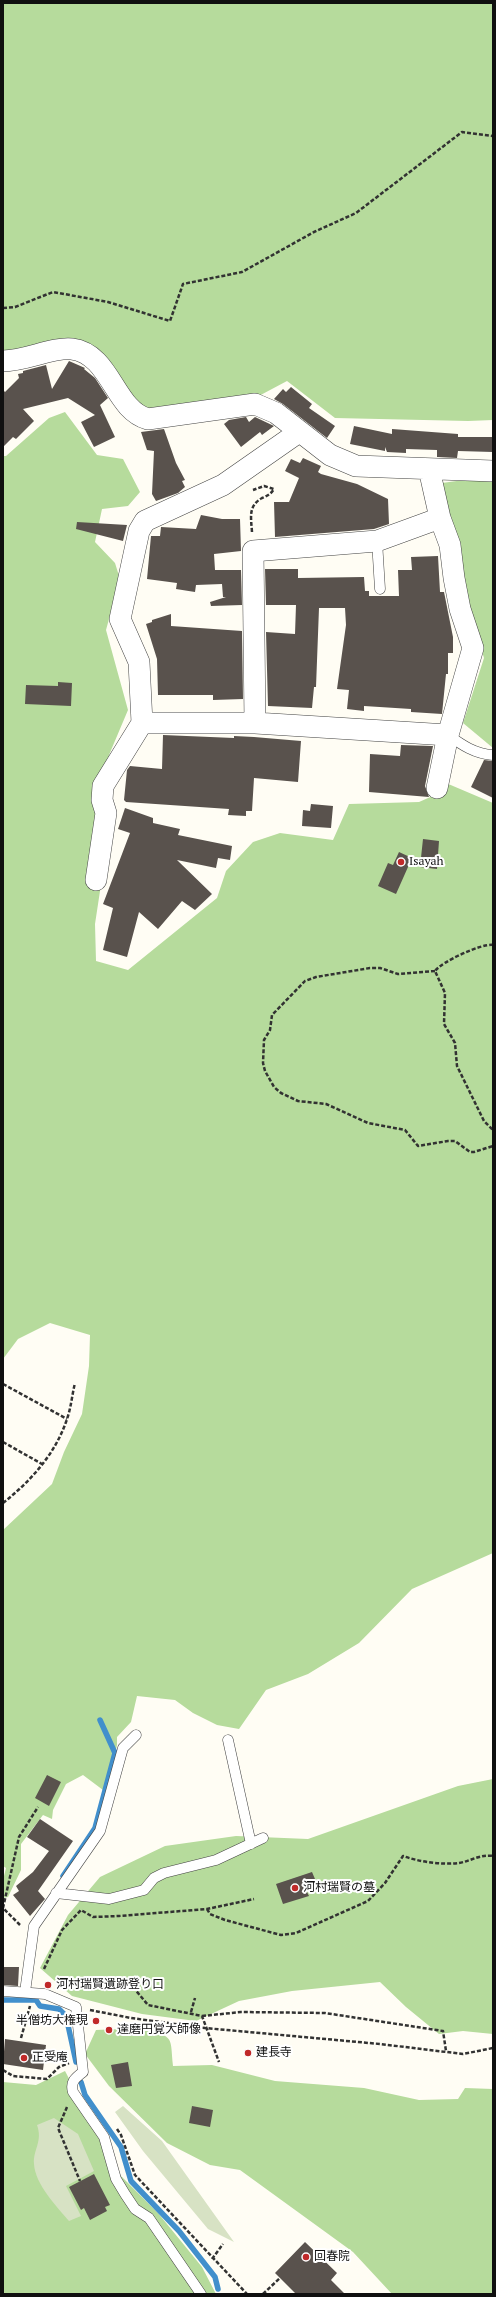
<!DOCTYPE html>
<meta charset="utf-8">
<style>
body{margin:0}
#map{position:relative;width:496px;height:2297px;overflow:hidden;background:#fffdf4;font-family:"PT Serif",serif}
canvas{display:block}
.frame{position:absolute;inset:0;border:4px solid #101010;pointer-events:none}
</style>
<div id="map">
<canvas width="496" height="2297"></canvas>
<div class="frame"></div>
</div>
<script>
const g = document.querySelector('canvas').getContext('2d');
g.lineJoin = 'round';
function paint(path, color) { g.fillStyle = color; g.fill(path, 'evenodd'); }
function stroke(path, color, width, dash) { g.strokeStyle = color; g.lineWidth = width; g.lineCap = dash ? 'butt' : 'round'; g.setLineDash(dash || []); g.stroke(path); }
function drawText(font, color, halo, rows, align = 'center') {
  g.font = font + ' "PT Serif","Noto Sans JP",serif'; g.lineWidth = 4; g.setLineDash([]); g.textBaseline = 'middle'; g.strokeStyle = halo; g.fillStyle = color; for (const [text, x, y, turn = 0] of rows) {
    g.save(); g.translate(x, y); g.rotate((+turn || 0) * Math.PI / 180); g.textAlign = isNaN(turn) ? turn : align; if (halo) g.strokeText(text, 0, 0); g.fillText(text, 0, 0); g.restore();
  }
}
const forest = new Path2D(`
 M3,3h490v417l-25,1 -133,-3 -48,-37 -32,17 -112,11 -55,-62 -85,7z
 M65,412l32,43 26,4 17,33 -12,14 -26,3 -7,33 20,21 5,16 -14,51 22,80 -19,45 -3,58 1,32 -12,79 1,37 32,9 89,-72 9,-27 27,-29 27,-9 53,7 16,-36 70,-2 25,-11 2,-8 47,20v750l-81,36 -53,54 -51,31 -42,16 -27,39 -22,-4 -24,-12 -18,-13 -38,-4 -6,26 -14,15v8l-10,48 -24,-18 -17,9 -13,26 -1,9 -9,-4 -22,29v26l-13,27 -5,1v-18l3,-12 -3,-2v-336l49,-46 12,-32 18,-38 7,-48 1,-31 -40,-12 -32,16 -15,20v-903h3l43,-38z
 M493,476v272l-30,-25 21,-65 -24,-82 -18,-93z
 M493,1779v255l-30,-3 -24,3 -33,-27 -26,-25 -88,9 -53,10 -43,20 -54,-7 -70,-18 -32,-28 28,-53 32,-38 65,-31 71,-10 72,3 150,-53z
 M144,2028c31,10 26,8 29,38l39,-1 63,16 89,7 55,12 39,-1 7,-11 28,1v205h-101l-39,-42 -113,-82 -30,-5 -43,-22 -58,-57 -24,-32 11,-24z
 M65,2071l54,103 39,39 44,54 14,27h-213v-212l33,3z`);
const cemetery = new Path2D(`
 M123,2106l39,35 72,101 -26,-13 -65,-78 -28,-39z
 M54,2118l24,16 16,37 -28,15 15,30 -12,5c-12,-14 -34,-37 -35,-57 -1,-15 9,-22 3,-39z`);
const stream = new Path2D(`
 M63,1876l32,-48 20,-75 -15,-33
 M3,2000h33l4,6 19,3 7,7 10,46
 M81,2082l4,13 36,52 10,34 48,50 36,46 3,12`);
const building = new Path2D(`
 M69,361l16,7 -1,1 11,9 13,20 -8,7 15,32 -21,10 -13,-25 14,-7 -27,-17 -45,11 11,12 -18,18 -3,-2 -10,10v-57l2,2 14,-14 -1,-4 5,-1v-2l23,-6 6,24z
 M291,387l21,17 -3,4 26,18 -8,12 -44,-34 -9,-5 9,-10 3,3z
 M246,417l3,5 6,-5 19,9 -12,9 -2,-3 -19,15 -17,-23 5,-4z
 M354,426l38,8v-5l66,5v3h35v15l-35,-1 -1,7 -20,-1v-7l-31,-1v4l-19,-1 -2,-5v4l-35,-7z
 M164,429l12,34 9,17 -3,1 3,6 -7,6 -22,8 -4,-7 2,-43 -7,-1 -6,-18z
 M303,458l18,8 -3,6 3,2 36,10 31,15 1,25 -15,5 -99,8 -1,-35h15l10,-24 -14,-7 6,-12 9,4z
 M201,515l21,4h18l1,32 -27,3 1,16h26l1,35 -31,1 -1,-4 16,-5h-3l-1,-13 -26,1 -1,7 -19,-3 1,-6 -30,-4 4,-43h9l1,-9 35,2z
 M77,522l50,3 -4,16 -47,-12z
 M438,556l2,36h4l9,45v16h-5v21h-2l-4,40 -31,-2v-3l-47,-3v5l-17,-2 2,-19 -12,-1 9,-64 -1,-17h-26l-3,79h-2l-2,21 -44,-2 -2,-74 29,2 1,-29h-30l-1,-36h33v9l66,-1 1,14h4v5h30l-1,-26h14l-1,-13z
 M171,614v12l71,5 1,68 -30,1v-5h-55l-1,-36 -11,-35 6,-2v-2z
 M58,682l14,1 -1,23 -46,-2 1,-19 32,1z
 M163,735l71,3v-2l20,1 47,4 -3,41 -44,-4 -2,33h-6v5l-18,-1 1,-6 -103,-7 -2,-2 3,-30 3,-4 32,3z
 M401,745l32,1 -8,40 4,11 -60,-5 1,-38 30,2z
 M484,760l9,1v37l-22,-11z
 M311,804l22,2 -2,22 -29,-2 1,-16 7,1z
 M125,808l28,10v5l27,6 -2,6 54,11 -2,14 -12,-2 -2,10 -39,-8 35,34 -17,16 -13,-9 -24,28 -19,-17 -12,45 -24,-7 10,-42 -10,-4 27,-71 -12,-4z
 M423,839l16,2 -2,28 -17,-2z
 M399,852l13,6 -16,36 -18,-8 10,-23 5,2z
 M47,1775l14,7 -12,24 -14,-8z
 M40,1819l33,22 -35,50 7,8 -15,17 -17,-21 6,-4 -3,-5 17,-14 16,-21 -22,-14z
 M312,1872l6,14 -12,4 3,6 -26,8 -7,-20z
 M3,1967h16l-1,19 -15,-1z
 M5,2039l41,6 -3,25 -40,-6z
 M128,2062l4,24 -16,2 -5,-23z
 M192,2106l21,4 -3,17 -21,-4z
 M94,2174l16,31 -5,2 2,4 -17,9 -6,-12 -3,2 -12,-23z
 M305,2242l32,31 -6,7 14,14h-49l-21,-21z`);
const path = new Path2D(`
 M3,308l12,-1 38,-15 55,10 62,19 13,-37 59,-12 72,-40 42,-19 106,-81 31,4
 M252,532c-1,-15 -4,-26 10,-34 5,-2 9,-4 12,-9l-10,-3 -11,4
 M493,945c-11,-2 -52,17 -58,26l10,22 -1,31 11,19 2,23 27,55 9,9
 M435,971l-37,3 -18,-6h-10l-54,9 -11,4 -33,34 -2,15 -6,10 -1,23 2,8 9,16 7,6 17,8 28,3 42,19 37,7 13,16 30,-5h7l15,11h4l19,-6
 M3,1384l64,35
 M3,1442l39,22
 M3,1503c28,-22 53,-50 64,-84 4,-11 5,-24 8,-36
 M207,1909l3,5 15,6 56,15 15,-2 72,-32 17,-18 18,-27c17,6 38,9 56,7 12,-2 21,-9 34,-7
 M20,1925l-17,-17 16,-71 19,-30
 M44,1969l18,-39 19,-20 12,7 26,-1 88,-7 47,-10
 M133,1987l15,18 54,11 17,46
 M90,2010l41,8 74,10 175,16 83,10 30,-6
 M191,2012l4,-14
 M202,2016l39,-4 84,1 118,18 3,20
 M21,2038l9,-32
 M3,2045h1
 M3,2070l10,6 34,3 12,-12 10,-4
 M67,2107l-9,21 22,53
 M117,2129l4,6 14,40 112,119
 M212,2259l11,-15
 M263,2294l17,-16`);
const lane = new Path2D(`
 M377,541l3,48
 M448,735c14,10 27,19 45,20
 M228,1740l23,104
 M56,1893l53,6 35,-9 10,-12 10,-5 52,-13 47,-22
 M3,1991l42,3 31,13 7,65c-8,6 -13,10 -10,20l31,45 12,42 9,15 10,15 14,9 52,76
 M25,1992l9,-66 66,-95 23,-83 13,-13`);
const street = new Path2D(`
 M3,361c23,0 49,-14 69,-12 39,5 42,61 76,70l107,-15 21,9 54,42 26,11 137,5
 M299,432l-76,53 -78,36 -6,10 -19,88 19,43 3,61h113l193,12
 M429,469l11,49 10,27 4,33 6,31 13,39 -25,87 -11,53
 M255,723l-2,-172 124,-10 63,-23
 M96,880l10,-67 -4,-13 1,-14 39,-63`);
const markers = [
 [401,862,4,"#c02929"],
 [295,1888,4,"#c02929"],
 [48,1985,4,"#c02929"],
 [96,2021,4,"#c02929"],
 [109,2030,4,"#c02929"],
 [248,2053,4,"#c02929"],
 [24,2058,4,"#c02929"],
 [306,2257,4,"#c02929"]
];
const poiNames = [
 ["Isayah",409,862],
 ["河村瑞賢の墓",303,1888],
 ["河村瑞賢遺跡登り口",56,1985],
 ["半僧坊大権現",88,2021,"right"],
 ["達磨円覚大師像",117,2030],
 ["建長寺",256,2053],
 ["正受庵",32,2058],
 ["回春院",314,2257]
];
paint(forest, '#b6db9c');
paint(cemetery, '#d7e2c4');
stroke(stream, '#418fcc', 5.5);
paint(building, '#59524d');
stroke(lane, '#434343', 11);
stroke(street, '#434343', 22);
stroke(path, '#323232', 2.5, [4, 2]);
stroke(lane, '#fff', 10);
stroke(street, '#fff', 21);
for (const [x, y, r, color] of markers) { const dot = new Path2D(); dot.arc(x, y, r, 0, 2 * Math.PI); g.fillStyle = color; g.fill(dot); stroke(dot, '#fff', 1.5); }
drawText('12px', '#101010', '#fff', poiNames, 'left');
</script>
